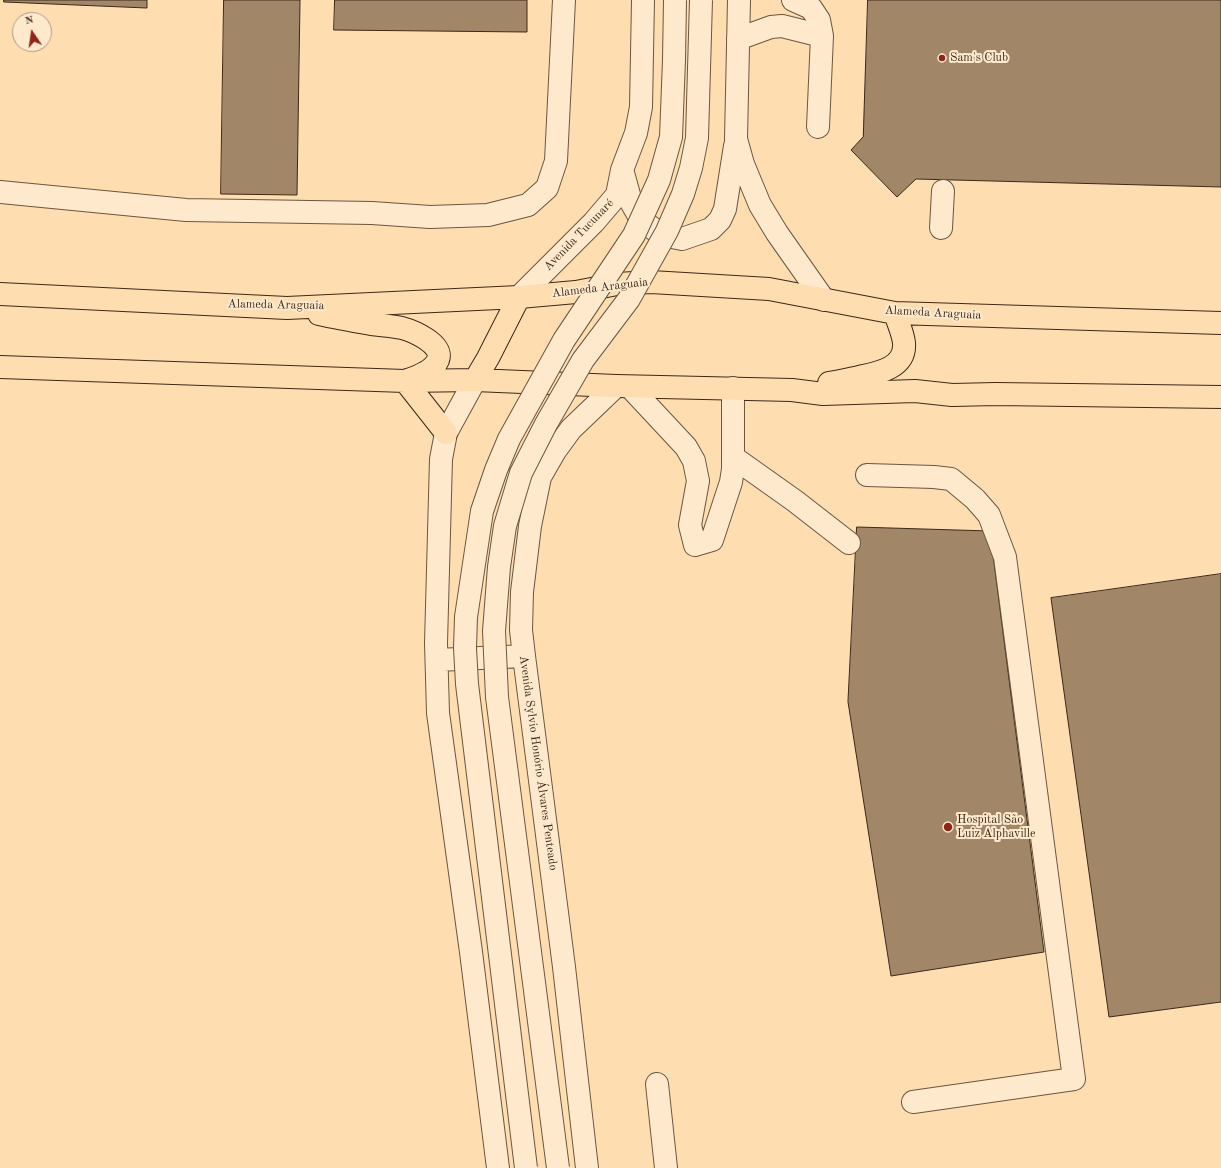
<!DOCTYPE html>
<meta charset="utf-8">
<style>
body{margin:0}
#map{position:relative;width:1221px;height:1168px;overflow:hidden;background:#feddb0;font-family:"Old Standard TT",serif}
canvas{display:block}
.north{position:absolute;left:12px;top:12px;width:40px;height:40px;box-sizing:border-box;background:#fee9cc;border:1px solid #b09c85;border-radius:50%;rotate:347deg;font-size:11px;font-weight:700;line-height:16px;text-align:center;color:#3c291b}
.north::after{content:'';display:block;margin:auto;width:14px;height:18px;background:#8f2418;clip-path:polygon(50% 0,100% 100%,50% 72%,0 100%)}
</style>
<div id="map">
<canvas width="1221" height="1168"></canvas>
<div class="north">N</div>
</div>
<script>
const g = document.querySelector('canvas').getContext('2d');
g.lineJoin = 'round';
function paint(path, color) { g.fillStyle = color; g.fill(path, 'evenodd'); }
function stroke(path, color, width, dash) { g.strokeStyle = color; g.lineWidth = width; g.lineCap = dash ? 'butt' : 'round'; g.setLineDash(dash || []); g.stroke(path); }
function drawText(font, color, halo, rows, align = 'center') {
  g.font = font + ' "Old Standard TT",serif'; g.lineWidth = 4; g.setLineDash([]); g.textBaseline = 'middle'; g.strokeStyle = halo; g.fillStyle = color; for (const [text, x, y, turn = 0] of rows) {
    g.save(); g.translate(x, y); g.rotate((+turn || 0) * Math.PI / 180); g.textAlign = isNaN(turn) ? turn : align; if (halo) g.strokeText(text, 0, 0); g.fillText(text, 0, 0); g.restore();
  }
}
const building = new Path2D(`
 M4,0h143v8l-143,-6z
 M224,0h76l-3,195 -76,-1z
 M335,0h192v32l-193,-2z
 M868,0h353v187l-305,-8 -19,18 -46,-47 12,-13z
 M857,527l133,4 54,421 -153,24 -43,-274z
 M1221,574v428l-112,15 -58,-419z`);
const minor = new Path2D(`
 M739,0l-3,139 7,25 17,41 17,28 47,67
 M793,0l18,8 8,12 3,16 -4,91
 M738,39l33,-12 11,-1 40,10
 M623,173l8,29 10,18 21,15 20,4 29,-10 9,-9 5,-11 10,-63
 M0,192l186,18 186,3 58,4 58,-2 40,-10 19,-17 9,-27 8,-161
 M941,228l2,-37
 M519,297l75,-75 23,-27 5,-25 14,-37 5,-26 2,-107
 M475,380l-29,53 -5,26 -5,184 2,70 33,239 27,216
 M630,387l56,60 8,14 4,20 -8,44 5,20 17,-5 19,-58 2,-13v-81
 M733,457l62,44 54,42
 M867,475l67,2 17,2 24,20 14,16 16,42 69,522 -161,23
 M437,660l87,-4
 M657,1084l9,84
 M587,1168l-23,-201 -40,-311 -3,-26 1,-38 8,-66 10,-49 15,-26 16,-22 45,-43`);
const major = new Path2D(`
 M0,294l287,14 232,-11 57,-5 41,-8 34,-2 118,7 126,24 326,10
 M319,314c18,4 35,7 52,10 10,1 21,2 31,4 11,3 42,16 36,32 -5,12 -22,17 -33,21l41,52
 M0,367l405,14 70,-1 141,6 176,4 31,4 92,-3 37,4 44,-1 225,3
 M475,380l13,-22 31,-61
 M829,383c10,-1 20,-4 30,-6 19,-4 47,-9 45,-34 -1,-10 -6,-20 -9,-30`);
const minorBridge = new Path2D(`
 M526,1168l-59,-484 -2,-36 1,-31 16,-106 14,-41 13,-31 55,-99 70,-105 25,-55 12,-43 3,-77 1,-60
 M558,1168l-61,-471 -3,-66 5,-64 6,-41 16,-53 25,-49 37,-64 46,-61 38,-68 16,-37 8,-26 6,-30 4,-138`);
const markers = [
 [942,58,4,"#8f2418"],
 [948,827,5,"#8f2418"]
];
const poiNames = [
 ["Sam's Club",950,58],
 ["Hospital São",957,820],
 ["Luiz Alphaville",957,834]
];
const streetNames = [
 ["Avenida Tucunaré",579,235,-46],
 ["Alameda Araguaia",600,288,-7],
 ["Alameda Araguaia",276,305,1],
 ["Alameda Araguaia",933,313,3],
 ["Avenida Sylvio Honório Álvares Penteado",538,763,82]
];
paint(building, '#a18768');
stroke(building, '#3c291b', 1);
stroke(minor, '#6c5640', 24);
stroke(major, '#3c291b', 24);
stroke(minor, '#fee9cc', 22);
stroke(major, '#feddb0', 22);
stroke(minorBridge, '#6c5640', 24, []);
stroke(minorBridge, '#fee9cc', 22);
for (const [x, y, r, color] of markers) { const dot = new Path2D(); dot.arc(x, y, r, 0, 2 * Math.PI); g.fillStyle = color; g.fill(dot); stroke(dot, '#fee9cc', 1.5); }
drawText('12px', '#3c291b', '#fee9cc', poiNames, 'left');
drawText('12px', '#3c291b', '#fee9cc', streetNames);
</script>
